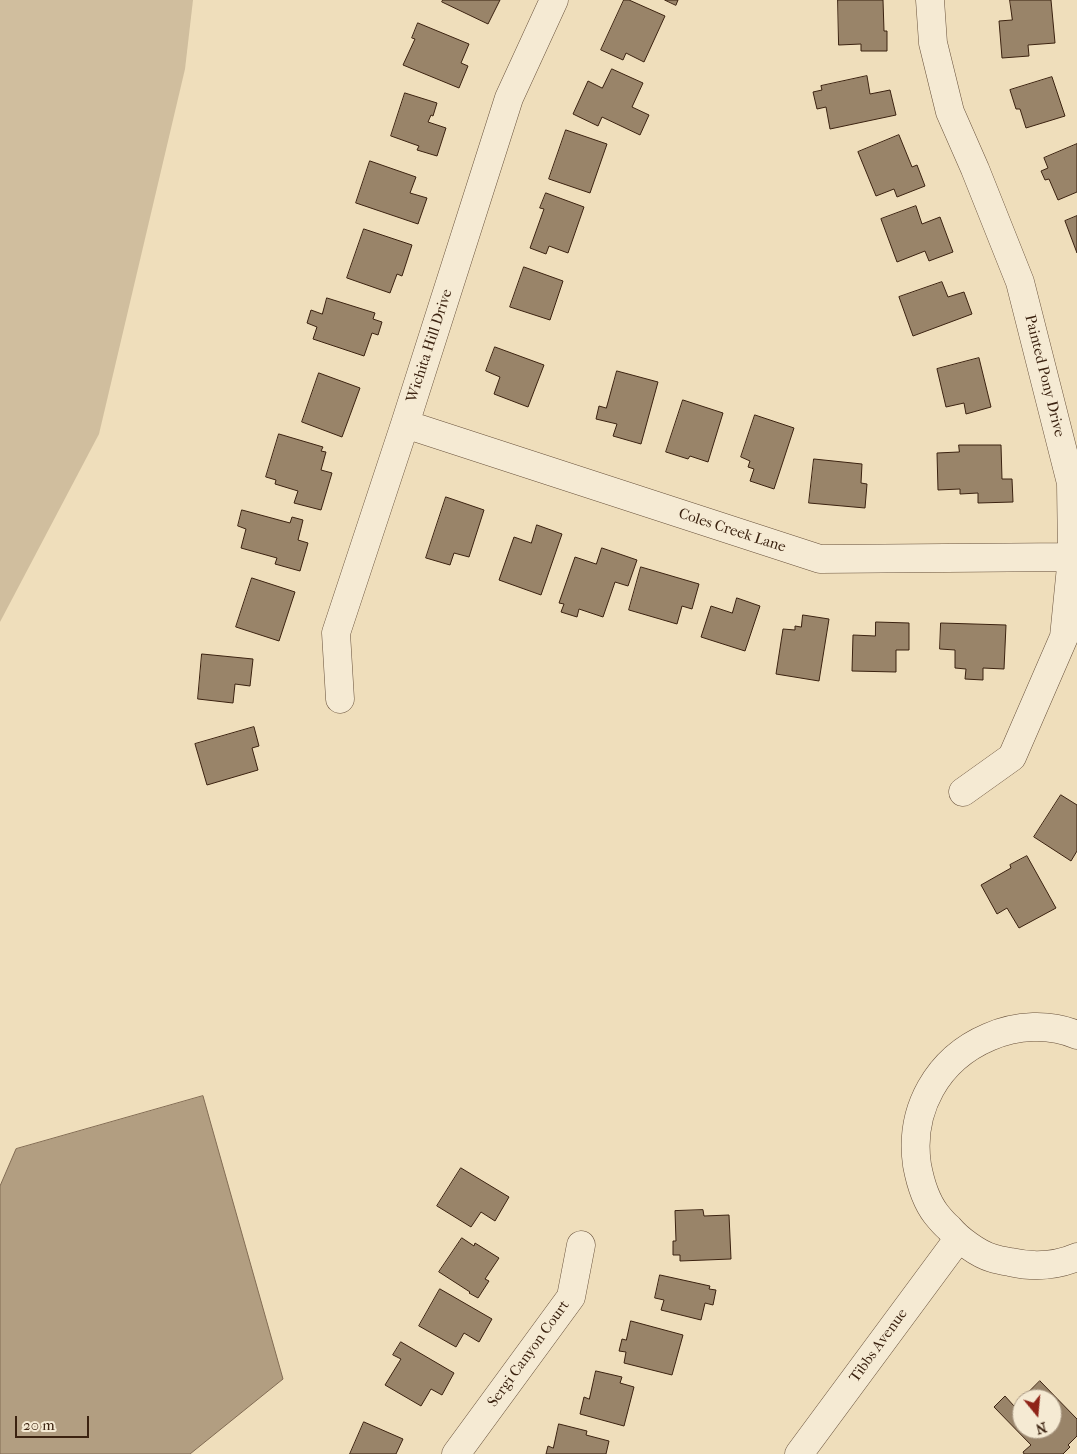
<!DOCTYPE html>
<style>
body{margin:0}
#map{position:relative;width:1077px;height:1454px;overflow:hidden;background:#efdebb;font-family:"IM FELL French Canon",serif}
canvas{display:block}
.north{position:absolute;left:1012px;top:1389px;width:50px;height:50px;box-sizing:border-box;background:#f5ead3;border:1px solid #ab9a85;border-radius:50%;rotate:163deg;font-size:14px;font-weight:700;line-height:20px;text-align:center;color:#3b2210}
.north::after{content:'';display:block;margin:auto;width:18px;height:22px;background:#8f2418;clip-path:polygon(50% 0,100% 100%,50% 72%,0 100%)}
.scale{position:absolute;left:15px;top:1416px;width:74px;height:22px;box-sizing:border-box;border:2px solid #3b2210;border-top:0;padding-left:6px;font-size:15px;line-height:18px;white-space:nowrap;color:#3b2210;-webkit-text-stroke:4px #f5ead3;paint-order:stroke}
</style>
<div id="map">
<canvas width="1077" height="1454"></canvas>
<div class="north">N</div>
<div class="scale">20 m</div>
</div>
<script>
const g = document.querySelector('canvas').getContext('2d');
g.lineJoin = 'round';
function paint(path, color) { g.fillStyle = color; g.fill(path, 'evenodd'); }
function stroke(path, color, width, dash) { g.strokeStyle = color; g.lineWidth = width; g.lineCap = dash ? 'butt' : 'round'; g.setLineDash(dash || []); g.stroke(path); }
function drawText(font, color, halo, rows, align = 'center') {
  g.font = font + ' "IM FELL French Canon",serif'; g.lineWidth = 4.5; g.setLineDash([]); g.textBaseline = 'middle'; g.strokeStyle = halo; g.fillStyle = color; for (const [text, x, y, turn = 0] of rows) {
    g.save(); g.translate(x, y); g.rotate((+turn || 0) * Math.PI / 180); g.textAlign = isNaN(turn) ? turn : align; if (halo) g.strokeText(text, 0, 0); g.fillText(text, 0, 0); g.restore();
  }
}
const green = new Path2D(`
 M0,0h193l-8,69 -86,365 -99,188z`);
const water = new Path2D(`
 M203,1096l80,283 -93,75h-190v-268l16,-37z`);
const building = new Path2D(`
 M443,0h57l-12,24 -46,-22z
 M624,0h5l36,16 -21,46 -18,-9 -3,7 -22,-10z
 M665,0h13l-2,5z
 M838,0h45l1,31h3v20h-26v-7l-22,1z
 M1010,0h41l4,43 -27,2 1,11 -27,2 -3,-37 13,-1z
 M418,23l51,21 -8,19 7,3 -9,22 -56,-23 12,-26 -3,-1z
 M612,69l31,14 -11,24 17,8 -9,20 -38,-18 -4,9 -25,-12 15,-33 14,7z
 M867,76l3,18 20,-4 6,25 -66,14 -4,-22 -9,2 -4,-17 9,-2 -1,-4z
 M1052,77l13,39 -39,12 -6,-19h-4l-6,-19z
 M405,93l32,10 -4,13 -2,-1 -3,7 18,6 -9,28 -20,-6 2,-4 -28,-10z
 M566,130l41,14 -17,49 -41,-14z
 M899,135l13,32 5,-2 8,21 -28,11 -3,-8 -18,7 -18,-44z
 M1077,144v48l-19,8 -9,-21 -4,1 -4,-9 7,-3 -4,-10z
 M370,161l46,16 -6,16 17,5 -9,26 -62,-21z
 M546,193l38,14 -16,46 -19,-7 -3,8 -16,-6 14,-39 -4,-1z
 M916,206l6,18 18,-7 13,35 -24,9 -4,-10 -28,11 -16,-43z
 M1077,216v37l-12,-32z
 M364,229l48,16 -10,31 -5,-2 -7,19 -43,-15z
 M524,267l39,14 -13,39 -40,-13z
 M942,282l6,15 16,-5 8,22 -59,22 -14,-39z
 M327,298l48,15 -2,6 9,3 -4,13 -6,-2 -8,23 -51,-17 4,-12 -10,-4 4,-13 11,4z
 M495,347l49,18 -16,42 -34,-13 6,-17 -14,-6z
 M979,358l12,49 -25,7 -2,-11 -18,4 -9,-38z
 M617,371l41,11 -17,62 -28,-8 4,-12 -21,-5 3,-13 7,2z
 M319,373l41,15 -18,49 -40,-15z
 M683,400l40,13 -15,49 -18,-6 -2,3 -22,-7z
 M755,415l39,13 -20,61 -24,-8 4,-12 -6,-2 2,-6 -9,-4z
 M279,434l44,13 -2,4 5,1 -5,18 11,3 -11,37 -27,-7 4,-12 -23,-7 1,-4 -10,-3z
 M959,445h42l1,34h10l1,23 -35,1v-10l-18,1v-5l-22,1 -1,-37 22,-1z
 M814,459l48,5 -1,19 6,1 -2,24 -56,-5z
 M446,497l38,13 -15,47 -15,-4 -4,12 -24,-7z
 M242,510l48,13 2,-6 11,3 -5,20 10,3 -8,28 -25,-7 2,-6 -36,-10 5,-19 -8,-3z
 M537,525l25,9 -21,61 -42,-15 15,-43 17,6z
 M602,548l35,12 -9,26 -13,-4 -12,35 -24,-8 -2,8 -16,-5 3,-8 -5,-1 16,-46 21,7z
 M641,567l58,17 -7,25 -10,-3 -5,18 -48,-14z
 M252,578l43,14 -16,49 -43,-14z
 M737,598l23,8 -15,45 -44,-14 10,-31 21,7z
 M803,615l26,4 -10,62 -43,-7 7,-45 12,1v-4l6,1z
 M876,622l33,1v27h-13v22l-44,-1 1,-36 22,1z
 M941,623l65,2 -2,44 -21,-1v12l-18,-1 1,-10 -11,-1v-18l-15,-1z
 M202,654l51,5 -3,27 -15,-2 -2,19 -35,-4z
 M254,727l5,19 -7,2 6,22 -51,15 -12,-41z
 M1061,795l16,10v46l-6,10 -37,-24z
 M1027,856l29,52 -37,20 -12,-20 -10,6 -16,-29 30,-17 -1,-3z
 M461,1168l48,29 -14,24 -14,-9 -10,15 -34,-21z
 M703,1210l1,6 25,-1 2,44 -51,2v-6h-7v-14h3l-1,-30z
 M462,1238l12,8 1,-3 24,15 -14,21 4,2 -11,17 -9,-5 1,-1 -31,-20z
 M660,1275l50,11 -1,3 7,1 -3,15 -8,-2 -4,17 -40,-10 3,-10 -9,-2z
 M440,1289l52,30 -13,23 -15,-9 -8,14 -37,-21z
 M631,1321l52,14 -11,40 -48,-12 2,-11 -7,-1 3,-12 4,1z
 M401,1342l53,31 -12,22 -11,-6 -10,17 -36,-21 16,-26 -8,-4z
 M596,1371l26,6 -2,6 14,4 -10,39 -44,-12 4,-17 5,2z
 M1040,1381l37,38v17l-9,9 2,2 -7,7h-39l-1,-2 8,-7 -37,-38 11,-11 9,10zM1022,1399h30v30h-30z
 M364,1422l39,17 -7,15h-46z
 M559,1424l28,7 -1,4 23,6 -3,13h-60l2,-8 5,2z`);
const minor = new Path2D(`
 M930,0l3,43 17,69 25,57 45,113 51,201 1,74 -8,80 -52,120 -49,35
 M405,424l415,135 252,-2
 M340,699l-4,-66 69,-209 104,-326 45,-98
 M1077,1035c-27,-12 -61,-10 -88,2 -52,22 -80,73 -72,128 3,16 9,36 19,49 4,5 8,10 13,14 9,11 29,26 43,30 6,2 12,3 18,4 22,5 46,4 67,-5
 M456,1454l115,-157 10,-52
 M799,1454l159,-215`);
const streetNames = [
 ["Wichita Hill Drive",430,346,-72],
 ["Painted Pony Drive",1044,376,76],
 ["Coles Creek Lane",732,531,18],
 ["Tibbs Avenue",879,1346,-54],
 ["Sergi Canyon Court",529,1354,-54]
];
paint(green, '#d0be9e');
paint(water, '#b29e81');
stroke(water, '#826c54', 1);
paint(building, '#998469');
stroke(building, '#3b2210', 1);
stroke(minor, '#68513b', 29);
stroke(minor, '#f5ead3', 28);
drawText('15px', '#3b2210', '#f5ead3', streetNames);
</script>
